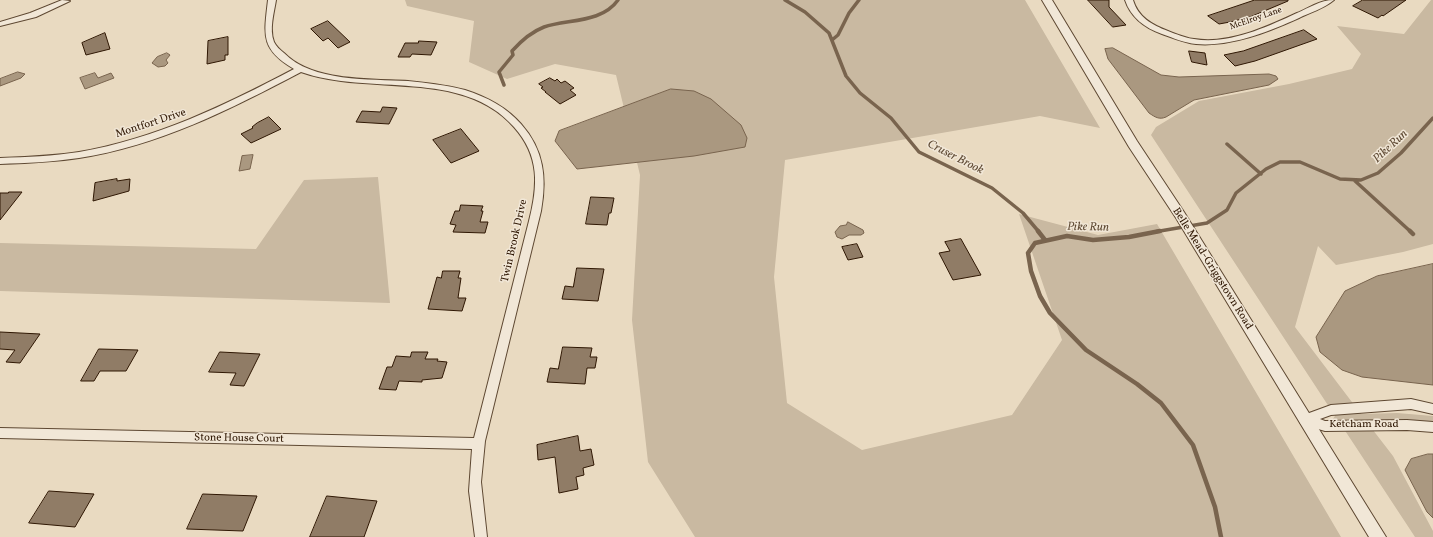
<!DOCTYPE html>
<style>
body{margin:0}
canvas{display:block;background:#e9dac1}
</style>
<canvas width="1433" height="537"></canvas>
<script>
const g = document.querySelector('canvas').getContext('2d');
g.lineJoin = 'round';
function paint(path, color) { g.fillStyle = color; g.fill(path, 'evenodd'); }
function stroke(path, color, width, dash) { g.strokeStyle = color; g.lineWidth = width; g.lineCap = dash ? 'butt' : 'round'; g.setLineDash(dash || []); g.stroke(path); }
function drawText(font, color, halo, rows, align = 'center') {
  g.font = font + ' Vollkorn,serif'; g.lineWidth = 3; g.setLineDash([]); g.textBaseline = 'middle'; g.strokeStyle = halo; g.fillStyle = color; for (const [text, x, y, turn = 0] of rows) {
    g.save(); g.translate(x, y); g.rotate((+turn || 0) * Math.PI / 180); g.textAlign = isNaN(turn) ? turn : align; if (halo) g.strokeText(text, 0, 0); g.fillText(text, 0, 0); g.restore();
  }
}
const green = new Path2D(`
 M405,0h620l75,128 -60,-12 -255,44 -11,117 13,126 75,47 150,-35 50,-75 -43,-126 79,21 59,-11 184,313h-646l-47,-75 -16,-142 8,-145 -24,-100 -61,-11 -48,15 -38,-17 5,-41 -67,-15z
 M1431,0h2v244l-30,8 -67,13 -18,-19 -23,81 66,87 36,-1 36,3v6l-28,-3 -39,2 27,35 40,75v6h-18l-75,-114 -8,-3 3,-4 -184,-281 5,-8 43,-26 90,-17 63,-15 9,-15 -24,-28 67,8z
 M378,177l12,126 -390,-12v-48l256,6 48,-69z`);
const water = new Path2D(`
 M1113,48l48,27 18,2 90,-3 7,2 2,3 -9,6 -75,15 -28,17c-7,3 -11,0 -17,-4l-41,-54 -3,-10z
 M167,53l3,2 -4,5 2,3 -3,3 -7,1 -6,-4 5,-6z
 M18,72l7,2 -4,4 -21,8v-7z
 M95,73l3,5 13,-5 3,5 -29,11 -5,-11z
 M671,89l23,2 17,8 30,26 6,13 -2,9 -51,9 -117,13 -22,-28 4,-10z
 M253,155l-3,14 -11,2 3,-15z
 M848,222l15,8 1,3 -3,2h-12l-7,4 -5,-2 -2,-5 5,-6 6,-1z
 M1433,264v121l-71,-8 -20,-7 -22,-18 -4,-15 29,-46 32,-15z
 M1428,454h5v64l-6,-6 -22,-42 6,-11z`);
const streamFar1 = new Path2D(`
 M785,0l20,12 24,21 17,43 14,17 31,25 28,34 73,36 31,25 16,19
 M832,40l6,-5 11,-22 10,-13
 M504,85l-5,-13 14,-17 -1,-4c9,-10 19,-19 32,-24 24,-8 58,-4 74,-27
 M1227,144l34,30
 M1354,180l57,52
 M1154,232l53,-9 20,-13 9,-17 30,-24 14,-7h20l40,17 21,1 17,-7 23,-20 32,-35`);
const stream = new Path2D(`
 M1038,231l7,9
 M1160,231l-31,6 -36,3 -26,-4 -32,7 -7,10 3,18 9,25 10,17 36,37 51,34 24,19 32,42 22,62 6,30
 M1410,231l3,3`);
const building = new Path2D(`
 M1088,0h21v7l17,18 -13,2z
 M1255,0h33v1l-38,16 -20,5 -11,2 -11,-8z
 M1363,0h43l-23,16 -1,-1 -4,3 -25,-12z
 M328,21l22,21 -12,6 -10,-10 -5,3 -12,-12z
 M1304,30l13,9 -62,22 -20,5 -11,-11 19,-4z
 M105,33l5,16 -24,6 -4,-12z
 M228,37v18h-3v5l-18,4 1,-23z
 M419,41l18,1 -6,13 -19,-1 -2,3h-12l7,-14h13z
 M1189,51l16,2 2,12 -15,-3z
 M550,78l5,3 2,-2 4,4 4,-2 9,7 -4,2 6,5 -16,9 -15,-12h1l-5,-4 2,-1 -4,-3z
 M383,107l14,1 -8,16 -33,-2 6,-11 18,1z
 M269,117l12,12 -30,14 -10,-9 12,-6 -1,-1 5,-4z
 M461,129l18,22 -28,12 -18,-23z
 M117,179v2l13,-2 -1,12 -36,10 2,-18z
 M9,192h13l-22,28v-27h8z
 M591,197l23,1 -3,15h-2l-2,12 -21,-1z
 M461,205l22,1 -2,5h2l-3,11h8l-3,11 -32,-1 3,-7 -6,-1 5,-13h4z
 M961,239l20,36 -28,5 -14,-27 11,-2 -5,-9z
 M857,244l6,13 -15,3 -6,-13z
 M577,268l27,1 -6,32 -36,-2 3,-13 8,1z
 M443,271h17l-2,7h3l-3,20h8l-4,13 -34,-2 9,-32 4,1z
 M0,332l40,2 -20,29 -14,-1 9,-12 -15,-1z
 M563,347l29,1 -2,9h7l-2,11h-8l-2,16 -38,-2 3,-14 8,1z
 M99,349l39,1 -12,21h-26l-6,10h-13z
 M220,352l40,2 -16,32 -14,-1 6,-12 -27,-1z
 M412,352h16l-3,7h13l-1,2 10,1 -5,16 -20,2v2l-23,-1 -3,9 -17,-1 8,-22h5l4,-11 14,1z
 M578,436l2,15 11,-2 3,16 -11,3 1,7 -8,2 2,12 -19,4 -4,-36 -17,3 -1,-15z
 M49,491l45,3 -19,33 -46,-4z
 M203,494l54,2 -14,35 -56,-2z
 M327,496l50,5 -13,36h-54z`);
const minor = new Path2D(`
 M62,0l8,1 -34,16 -36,9v-4l30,-9z
 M268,0h8c-2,13 -7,29 -2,42 2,4 6,8 10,11 28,29 86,26 124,28 19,2 39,4 57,9 22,7 41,17 56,34 23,26 26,54 20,87l-56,230 -4,41 6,55h-12l-6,-46 3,-42 -472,-11v-10l474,10 55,-217c9,-35 11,-65 -15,-94 -51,-59 -146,-31 -213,-55 -70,37 -143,74 -222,86 -27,4 -53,5 -79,6v-6c27,-1 53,-2 79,-6 76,-13 147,-47 215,-83 -34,-20 -30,-34 -26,-69z
 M1125,0h8c5,17 19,25 35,31 8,3 17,7 26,8 34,6 73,-12 103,-26 12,-5 23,-13 37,-13 -9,8 -25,13 -35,18 -31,14 -68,29 -103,26 -11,-1 -23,-6 -34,-10 -17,-6 -31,-16 -37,-34z
 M1411,399l22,5v10l-22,-5 -80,6 -11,4 5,2 82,-1 26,2v10l-26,-2 -82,1 -24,-7 -2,-4 2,-4 30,-11z`);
const tertiary = new Path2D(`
 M1042,0h10l85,141 47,71 202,325h-17l-193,-319 -47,-71z`);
const farStreetnames = [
 ["McElroy Lane",1256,19,-19]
];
const streetNames = [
 ["Montfort Drive",151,124,-18],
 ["Twin Brook Drive",515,241,-77],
 ["Belle Mead-Griggstown Road",1212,269,58],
 ["Ketcham Road",1364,425],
 ["Stone House Court",239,439,1]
];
const waterNames = [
 ["Pike Run",1391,147,-43],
 ["Cruser Brook",955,158,27],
 ["Pike Run",1088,228,1]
];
paint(green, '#c9b9a1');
paint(water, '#aa9880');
stroke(water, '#79644e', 1);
stroke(streamFar1, '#79644e', 3.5);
stroke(stream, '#79644e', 4.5);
paint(building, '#907c66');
stroke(building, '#2f1703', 1);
stroke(minor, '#5e4832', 2);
stroke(tertiary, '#5e4832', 2);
paint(minor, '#f1e7d7');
paint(tertiary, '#f1e7d7');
drawText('9px', '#2f1703', '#f1e7d7', farStreetnames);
drawText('11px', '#2f1703', '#f1e7d7', streetNames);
drawText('italic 12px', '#604b35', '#f1e7d7', waterNames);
</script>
